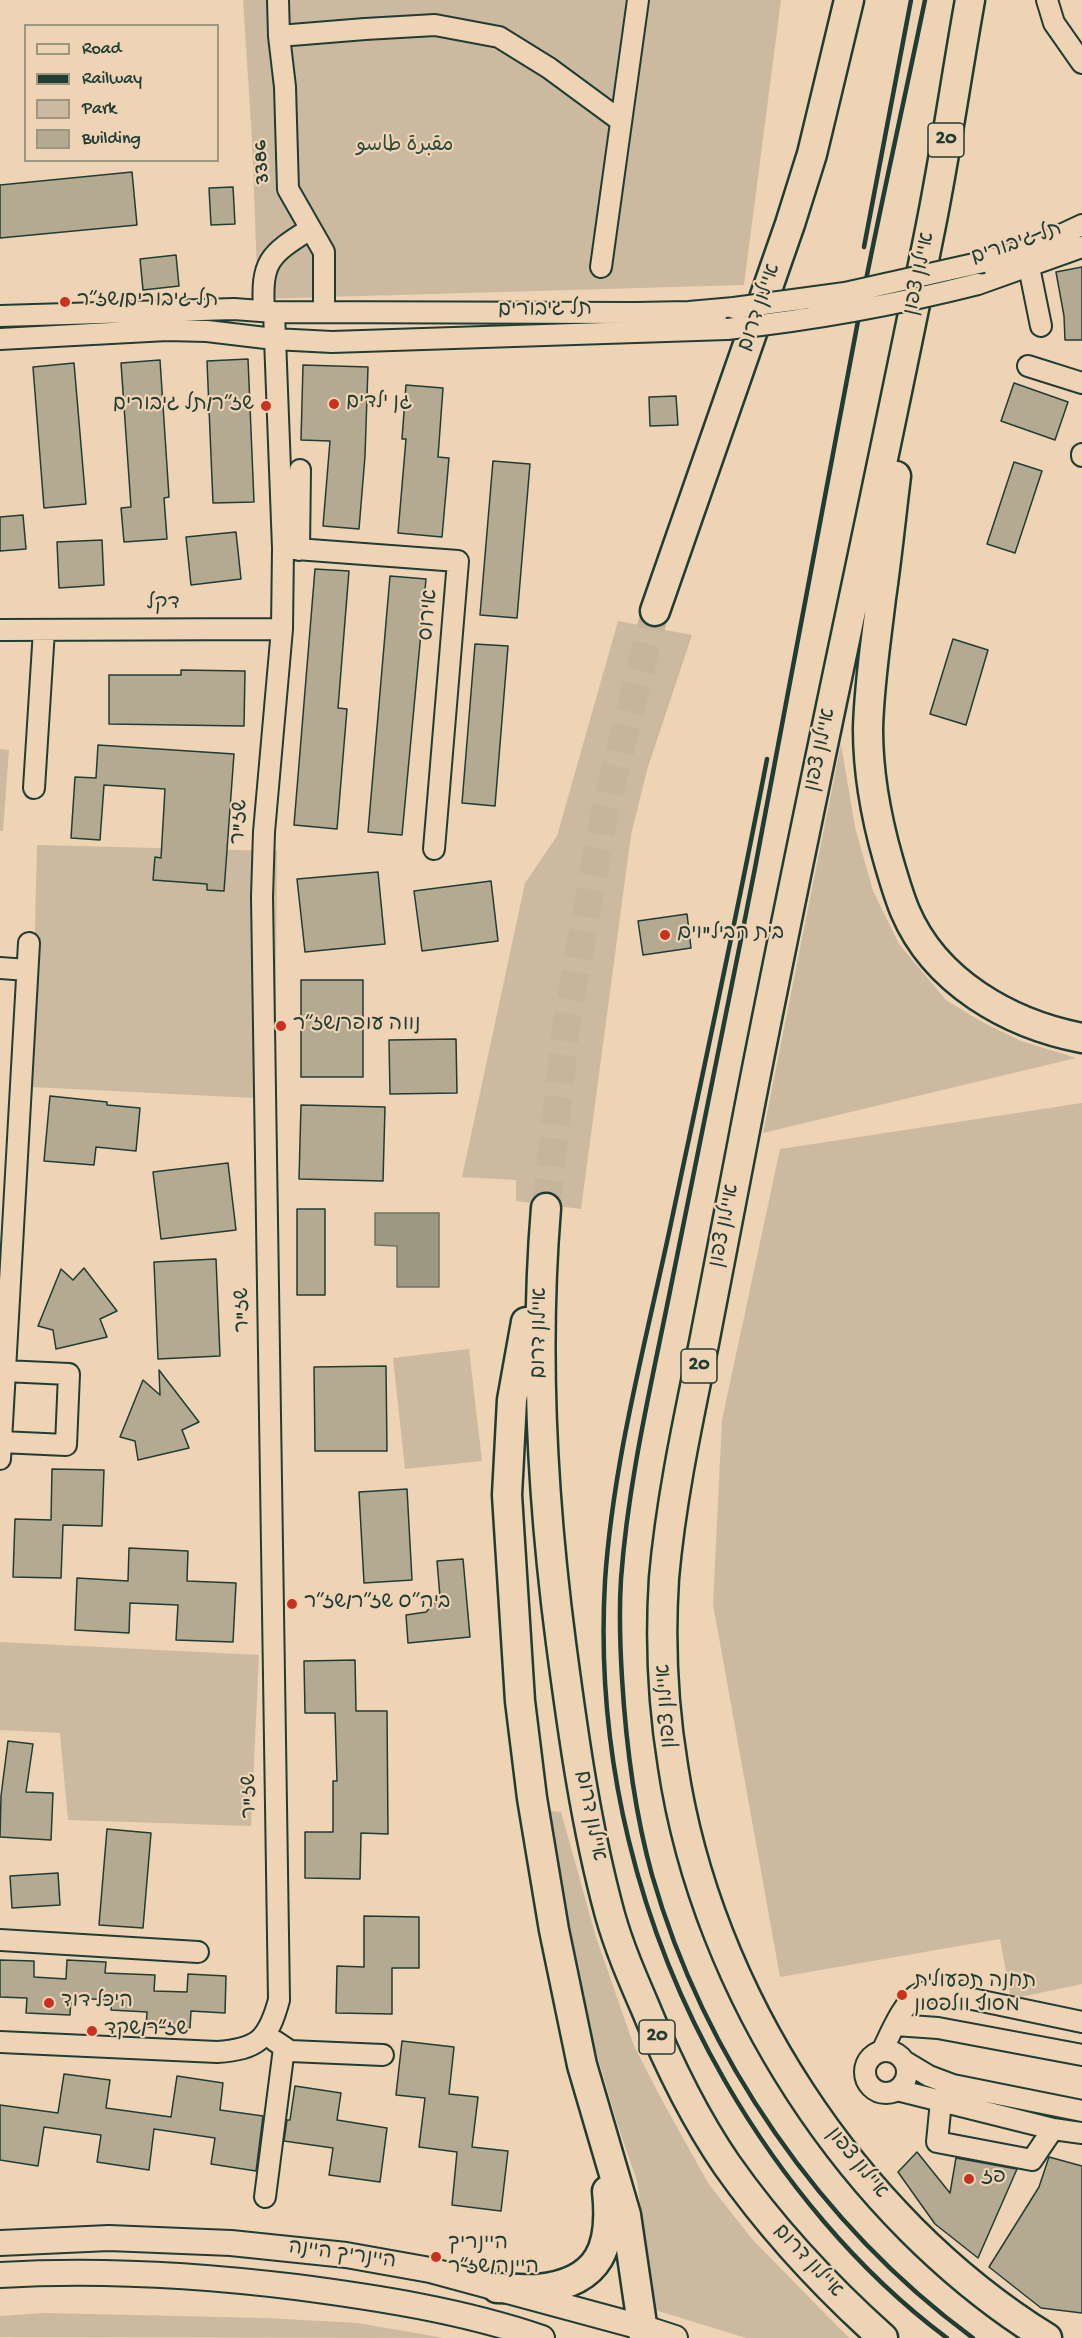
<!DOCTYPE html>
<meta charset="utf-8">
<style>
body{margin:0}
#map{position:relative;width:1082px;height:2338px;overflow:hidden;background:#eed3b5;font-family:"Gochi Hand",sans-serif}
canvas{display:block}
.legend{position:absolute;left:24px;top:24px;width:195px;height:138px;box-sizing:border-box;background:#eed3b5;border:2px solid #9b9781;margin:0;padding:8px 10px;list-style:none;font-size:18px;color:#1f3d34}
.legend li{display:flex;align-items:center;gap:12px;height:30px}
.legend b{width:30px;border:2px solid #9b9781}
</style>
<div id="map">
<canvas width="1082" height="2338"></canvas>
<ul class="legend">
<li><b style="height:8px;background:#eed3b5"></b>Road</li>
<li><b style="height:8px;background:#1f3d34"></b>Railway</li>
<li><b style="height:16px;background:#ccbaa0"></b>Park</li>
<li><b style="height:16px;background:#b4a991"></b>Building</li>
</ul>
</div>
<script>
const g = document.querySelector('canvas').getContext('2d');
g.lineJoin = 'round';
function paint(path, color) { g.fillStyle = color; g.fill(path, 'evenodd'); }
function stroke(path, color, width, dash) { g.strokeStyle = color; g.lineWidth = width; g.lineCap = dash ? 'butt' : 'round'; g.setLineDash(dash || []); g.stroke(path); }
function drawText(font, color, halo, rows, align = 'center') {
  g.font = font + ' "Gochi Hand","Playpen Sans Arabic","Playpen Sans Hebrew",sans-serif'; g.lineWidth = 4.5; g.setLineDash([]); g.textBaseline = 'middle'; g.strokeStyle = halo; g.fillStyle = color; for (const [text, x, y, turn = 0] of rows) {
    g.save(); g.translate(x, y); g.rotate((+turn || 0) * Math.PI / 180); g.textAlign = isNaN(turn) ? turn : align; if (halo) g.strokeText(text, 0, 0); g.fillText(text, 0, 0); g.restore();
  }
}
const green = new Path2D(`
 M243,0h538l-37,285 -486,14 -6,-159z
 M618,621l74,14 -45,135 -16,65 -50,374 -65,-8v-21l-54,-3 63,-294 32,-47z
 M841,744l14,83 18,64 26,53 47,56 36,22 39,19 55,17 -313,75z
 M0,749l9,1 -6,81h-3z
 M37,845l240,6 -2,248 -244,-12z
 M1082,1103v881l-71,15 -11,-60 -220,38 -67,-373 9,-184 58,-271z
 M469,1349l13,112 -77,8 -12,-111z
 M0,1642l259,13 -8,171 -183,-6 -8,-87 -60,-3z
 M550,1811l11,1 35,125 38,109 29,56 45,81 44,56 97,99h-103l-91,-28 -18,-129 -19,-55 -41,-139 -18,-101z
 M44,2313l221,5 93,5 86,15 -444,-1v-21z`);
const water = new Path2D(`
 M375,1213h64v74h-42v-41l-22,-1z`);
const building = new Path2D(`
 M132,172l5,53 -137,13v-53z
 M233,187l2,37 -24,1 -2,-37z
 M176,255l3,31 -36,4 -3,-31z
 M1082,267v73h-17l-1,-24 -8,-44z
 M248,359l6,143 -41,1 -6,-142z
 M160,360l9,137 -5,1 3,41 -43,3 -3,-34 10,-1 -10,-144z
 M74,363l12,141 -42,4 -11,-141z
 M303,365l65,2 -3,89 -6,73 -36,-3 7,-85 -29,-1z
 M1014,383l54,19 -13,38 -54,-19z
 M406,385l37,3 -5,69 11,1 -7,79 -44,-4 8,-94h-4z
 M676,396l2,29 -28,1 -1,-29z
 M493,461l37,3 -13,154 -37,-3z
 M1014,462l28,9 -27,82 -28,-9z
 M23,515l3,34 -26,2v-34z
 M236,532l5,47 -50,6 -5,-48z
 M102,540l2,45 -45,3 -2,-46z
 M315,569l34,2 -11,137 9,1 -10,120 -43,-4z
 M390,576l36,3 -24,256 -34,-3z
 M953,639l35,11 -22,75 -36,-11z
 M475,644l33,2 -13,160 -33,-3z
 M181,670l64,1 -1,55 -135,-2v-49h72z
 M98,745l136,9 -10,137 -17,-1v-6l-54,-4 2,-23 6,1 4,-69 -61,-4 -4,55 -29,-2 4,-61 21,1z
 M378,872l7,72 -80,8 -8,-73z
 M491,881l7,60 -76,10 -8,-60z
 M687,914l4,34 -48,7 -5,-34z
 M301,980h62v97h-62z
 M456,1039l1,54 -67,1 -1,-54z
 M50,1096l57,6v3l33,3 -4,43 -40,-4 -2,18 -50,-4z
 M301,1105l84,2 -2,74 -84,-2z
 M228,1163l8,67 -75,9 -8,-67z
 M297,1209h28v86h-28z
 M216,1259l4,97 -62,3 -4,-97z
 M84,1268l33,43 -17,8 7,18 -51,12 -3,-19 -15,-4 23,-57 12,11z
 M386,1366l1,85h-72l-1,-84z
 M159,1370l40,52 -17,8 7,18 -51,12 -3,-19 -15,-4 23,-57 17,15z
 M52,1469l52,1 -2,56 -39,-1 -2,53 -48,-1 2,-58 36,1z
 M407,1489l5,91 -48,3 -5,-91z
 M129,1548l59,3 -1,30 49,2 -3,59 -57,-2 2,-35 -48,-2 -1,30 -54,-3 2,-52 51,3z
 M463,1559l7,78 -62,6 -2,-28 20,-3 14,-15 -3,-36z
 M355,1660l1,51h31l1,123 -27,-1 -1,46 -55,-1v-46h28v-51h4l-2,-68h-30l-1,-52z
 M8,1741l25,3 -7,48 27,1 -2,47 -51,-3 1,-41z
 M107,1829l44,4 -8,95 -44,-3z
 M58,1873l2,32 -48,3 -2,-32z
 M364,1916l55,1v51h-27v46l-56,-1 1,-47 27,1z
 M0,1960l34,1v16l32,2 1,-19 39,2 -1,11 50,2 -1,16 33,1 1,-18 38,2 -1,37 -34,-2 -1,17 -44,-1 1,-15 -36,-2 1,-10 -41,-2 -1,17 -44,-2 1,-15 -27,-1z
 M402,2041l52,6 -5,47 29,3 -6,50 36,4 -7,60 -49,-6 5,-53 -38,-5 6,-49 -29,-3z
 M64,2074l46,6 -4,28 65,9 6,-41 46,7 -3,27 43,6 -7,55 -45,-7 4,-26 -61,-9 -5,41 -52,-8 4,-27 -57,-8 -6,39 -38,-6v-55l58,8z
 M295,2086l46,7 -4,27 50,8 -7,54 -51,-7 4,-27 -49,-7 3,-21h3z
 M917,2152l33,41 6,-35 61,11 -39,89 -43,-34 -37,-52z
 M1049,2157l33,9v147l-41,-5 -52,-41 50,-80z`);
const highwayTunnel = new Path2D(`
 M546,1208l21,-188 37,-205 51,-204`);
const minor = new Path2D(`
 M278,0l1,36 6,51 3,102 36,63v60
 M1047,0l7,23 28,40
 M279,36l86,-7 70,-4 64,12 50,31 72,53
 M983,262l54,-16 45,-21
 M601,267l37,-267
 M1029,267l12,59
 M978,284l104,-37
 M264,311c-3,-50 5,-56 46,-82
 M0,316l234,-7 40,3 362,1 53,-1 45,-4
 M0,339l167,-9 40,1 67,8 58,3 395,-13
 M1028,366l54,17
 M1082,454v2
 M283,548l175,13 -24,288
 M299,550l1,-80
 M0,630l282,-1
 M34,788l10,-158
 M0,968l27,2
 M1,1442l65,3 3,-71 -65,-3
 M0,1459l29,-516
 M0,1940l198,12
 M895,2025l43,3 144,27
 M275,2041l15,10 93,4
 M0,2042l217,10c41,-3 51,-12 62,-52l-17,-1103 2,-65 18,-203 1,-81 -9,-236
 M882,2051c7,-14 22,-51 37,-57 4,-2 11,-2 15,-3l148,31
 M865 2072a21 21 0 1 1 42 0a21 21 0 1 1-42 0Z
 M904,2061l25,15 24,9 129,26
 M897,2090l156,39 29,4
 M941,2101l-4,41 95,18 21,-31
 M265,2197l19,-149`);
const major = new Path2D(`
 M0,2243l109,-5 122,5 115,12 84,15 211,57 34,11
 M0,2275c99,-6 198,0 296,12 84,11 167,24 246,51`);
const highway = new Path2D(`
 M970,0c-14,78 -25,157 -41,235 -61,304 -129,606 -187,911 -13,66 -25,131 -38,197 -16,78 -33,156 -40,235 -4,62 -1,127 9,188 34,226 180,452 374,572
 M896,476c-5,40 -9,81 -15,122 -5,43 -12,87 -13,131 0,44 8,88 20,130 5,17 10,35 17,52 30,71 104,113 177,127
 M655,611l135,-387 22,-70 37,-154
 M546,1208c-12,146 -4,290 15,435 12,91 25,184 49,272 9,32 22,62 35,92 22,54 49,110 82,158 45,64 98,121 156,173
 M526,1322l-14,78 -5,95 13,206 12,97 22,132 28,135 44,150 18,123
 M497,2288c14,0 29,2 42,1 62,-7 74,-43 68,-98`);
const rail = new Path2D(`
 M925,0c-21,102 -44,203 -64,305 -37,188 -69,376 -106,563 -28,143 -57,286 -86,428 -19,94 -41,187 -48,283 -2,32 -1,66 1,99 4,67 12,132 30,197 52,182 169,351 321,463
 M864,247l47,-247
 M767,759c-30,157 -64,313 -97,469 -25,117 -57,234 -65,353 -10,175 33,349 120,500 56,97 132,190 222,257`);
const minorBridge = new Path2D(`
 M734,308l111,-15 138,-31
 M727,329c85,-9 168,-24 251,-45`);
const markers = [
 [65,302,6,"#c8321e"],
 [334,404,6,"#c8321e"],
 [266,406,6,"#c8321e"],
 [665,935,6,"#c8321e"],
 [281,1026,6,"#c8321e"],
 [292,1604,6,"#c8321e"],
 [902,1995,6,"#c8321e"],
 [49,2003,6,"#c8321e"],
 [92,2031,6,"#c8321e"],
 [969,2179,6,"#c8321e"],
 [436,2257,6,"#c8321e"]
];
const shields = [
 [946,140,36],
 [699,1366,36],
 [657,2037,36]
];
const shieldNames = [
 ["20",946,140],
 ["20",699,1366],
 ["20",657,2037]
];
const parkNames = [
 ["مقبرة طاسو",405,147]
];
const streetNames = [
 ["3386",263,162,-94],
 ["תל גיבורים",1017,245,-19],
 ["איילון צפון",921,274,-78],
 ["איילון דרום",761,308,-71],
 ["תל גיבורים",545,311,-1],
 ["דקל",163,605],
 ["אירוס",430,615,-85],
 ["איילון צפון",822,750,-78],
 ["שז\"ר",241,822,-87],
 ["איילון צפון",726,1226,-79],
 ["שז\"ר",244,1310,-91],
 ["איילון דרום",541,1333,-89],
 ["איילון צפון",668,1706,-94],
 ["שז\"ר",251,1796,-91],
 ["איילון דרום",589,1816,79],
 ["איילון צפון",856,2164,51],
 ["היינריך היינה",342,2256,8],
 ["איילון דרום",807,2262,47]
];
const poiNames = [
 ["תל גיבורים/שז״ר",77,302],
 ["גן ילדים",346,404],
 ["שז״ר/תל גיבורים",254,406,"right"],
 ["בית הביל\"וים",677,935],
 ["נווה עופר/שז״ר",293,1026],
 ["ביה״ס שז״ר/שז״ר",304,1604],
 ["תחנה תפעולית",914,1983],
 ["מסוף וולפסון",914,2007],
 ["היכל דוד",61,2003],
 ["שז״ר/שקד",104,2031],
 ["פז",981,2179],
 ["היינריך",448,2245],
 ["היינה/שז״ר",448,2269]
];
paint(green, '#ccbaa0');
paint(water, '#9c9882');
stroke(water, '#6a7463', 1.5);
paint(building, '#b4a991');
stroke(building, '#1f3d34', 1.5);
stroke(highwayTunnel, '#c5b59b', 28, [28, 14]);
stroke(minor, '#1f3d34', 24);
stroke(major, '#1f3d34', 28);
stroke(highway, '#1f3d34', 33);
stroke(minor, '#eed3b5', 20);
stroke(major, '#eed3b5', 24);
stroke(highway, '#eed3b5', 28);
stroke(rail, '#1f3d34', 4.5);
stroke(minorBridge, '#1f3d34', 24, []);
stroke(minorBridge, '#eed3b5', 20);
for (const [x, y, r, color] of markers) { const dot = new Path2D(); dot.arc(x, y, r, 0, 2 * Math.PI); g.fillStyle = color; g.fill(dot); stroke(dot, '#eed3b5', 2); }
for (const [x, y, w] of shields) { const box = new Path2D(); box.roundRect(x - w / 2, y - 17, w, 34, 4.5); g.fillStyle = '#eed3b5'; g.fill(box); stroke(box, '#1f3d34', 1.5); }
drawText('bold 20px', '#1f3d34', null, shieldNames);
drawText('21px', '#304a3f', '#eed3b5', parkNames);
drawText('21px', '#1f3d34', '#eed3b5', streetNames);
drawText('21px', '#1f3d34', '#eed3b5', poiNames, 'left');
</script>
